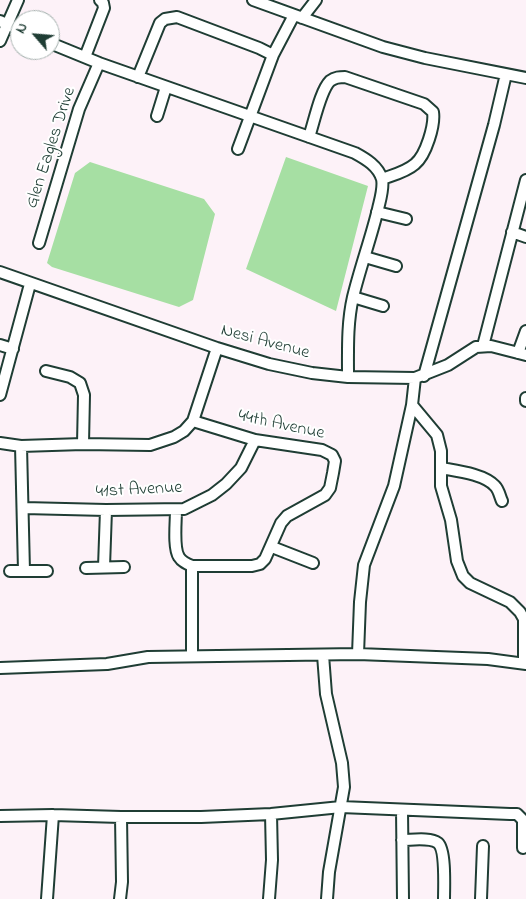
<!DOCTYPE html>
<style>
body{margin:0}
#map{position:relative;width:526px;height:899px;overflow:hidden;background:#fdf2f8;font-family:"Indie Flower",sans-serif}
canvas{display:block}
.north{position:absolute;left:10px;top:10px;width:50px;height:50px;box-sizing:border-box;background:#fff;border:1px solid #a5b1ae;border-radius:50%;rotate:297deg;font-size:14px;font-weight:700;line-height:20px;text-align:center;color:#1f3d34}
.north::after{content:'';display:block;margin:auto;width:18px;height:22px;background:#1f3d34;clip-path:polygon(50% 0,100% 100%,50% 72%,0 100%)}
</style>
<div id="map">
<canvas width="526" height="899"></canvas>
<div class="north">N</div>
</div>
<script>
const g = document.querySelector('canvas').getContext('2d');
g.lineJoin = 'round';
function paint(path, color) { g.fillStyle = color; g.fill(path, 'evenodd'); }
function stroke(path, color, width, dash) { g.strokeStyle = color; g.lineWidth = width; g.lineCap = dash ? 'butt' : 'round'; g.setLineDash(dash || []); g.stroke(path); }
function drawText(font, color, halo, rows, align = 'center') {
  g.font = font + ' "Indie Flower",sans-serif'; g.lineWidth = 4; g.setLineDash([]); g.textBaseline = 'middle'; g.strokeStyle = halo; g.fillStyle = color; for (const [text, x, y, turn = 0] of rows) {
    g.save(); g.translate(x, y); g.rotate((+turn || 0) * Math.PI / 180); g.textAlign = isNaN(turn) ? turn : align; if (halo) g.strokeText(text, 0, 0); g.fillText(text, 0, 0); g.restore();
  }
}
const green = new Path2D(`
 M286,157l82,29 -32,125 -90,-42z
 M90,162l114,37 11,15 -22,86 -14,7 -127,-40 -5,-4 28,-90z`);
const minor = new Path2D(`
 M253,0l130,47 42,11 101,20
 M302,18l14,-18
 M0,21l20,9
 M0,41l18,-41
 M50,43l49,20 256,90c11,6 23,13 27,26 2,9 -2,21 -4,30 -7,29 -18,59 -25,88 -6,26 -5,53 -5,80
 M273,55l21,-40
 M85,57l19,-49 -1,-5 -3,-3
 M138,77l22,-54 5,-4 12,-2 82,31 14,7 -35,94
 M157,116l9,-29
 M309,137c5,-14 11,-46 21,-56 5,-4 10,-4 15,-4l79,27 9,8c2,13 -7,43 -18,52 -9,8 -22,11 -33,15
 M377,212l29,7
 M512,232l14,5
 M39,243l40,-134 20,-46
 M365,257l31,9
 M0,272l217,76 52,16 43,9 36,4 67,1 33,-13 28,-18 15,-1 35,9
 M353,297l30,9
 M0,345l13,4
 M483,346l43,-166
 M518,353l8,-22
 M46,371l24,6 10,6 4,12 -1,49
 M424,376l70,-251 12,-51
 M0,395l30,-111
 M526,398v3
 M412,405l25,30 4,16v35l10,34 6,41 6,15 7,7 40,19 10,10 4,7v44
 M0,443l21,3 62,-2 67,1 24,-8 10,-6 9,-10 24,-73
 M21,446l3,125
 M441,468c16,3 43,6 54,18 4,4 5,11 7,15
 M24,508l82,2 78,-1 28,-14 14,-11 15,-16 14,-28
 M176,510c0,12 -3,38 3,47 3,5 8,7 13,9h60l8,-2 5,-5 16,-36 6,-7 38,-21 5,-7 3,-15 2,-12 -3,-6 -10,-5 -67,-10 -62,-19
 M272,547l41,16
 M192,566v90
 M104,567l2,-57
 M86,568l38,-1
 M10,571h37
 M358,654l2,-52 4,-37 30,-79 18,-81 3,-27
 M323,655l3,39 16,69 2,24 -15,85 -2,27
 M0,668l107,-4 41,-7 210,-3 130,5 38,5
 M402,810l1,89
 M0,816l53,-1 68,2h80l70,-3 70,-7 169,7h7l6,6v28
 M402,840c10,0 28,-3 36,3 8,7 6,46 6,56
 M47,899l6,-84
 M120,899l2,-17 -1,-65
 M269,899l3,-39 -1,-46
 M481,899l2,-53`);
const streetNames = [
 ["Glen Eagles Drive",52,148,-72],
 ["Nesi Avenue",265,343,15],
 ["44th Avenue",281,426,12],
 ["41st Avenue",139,491,-3]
];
paint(green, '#a6dfa3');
stroke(minor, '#1f3d34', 14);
stroke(minor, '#fff', 10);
drawText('18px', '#1f3d34', '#fff', streetNames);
</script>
